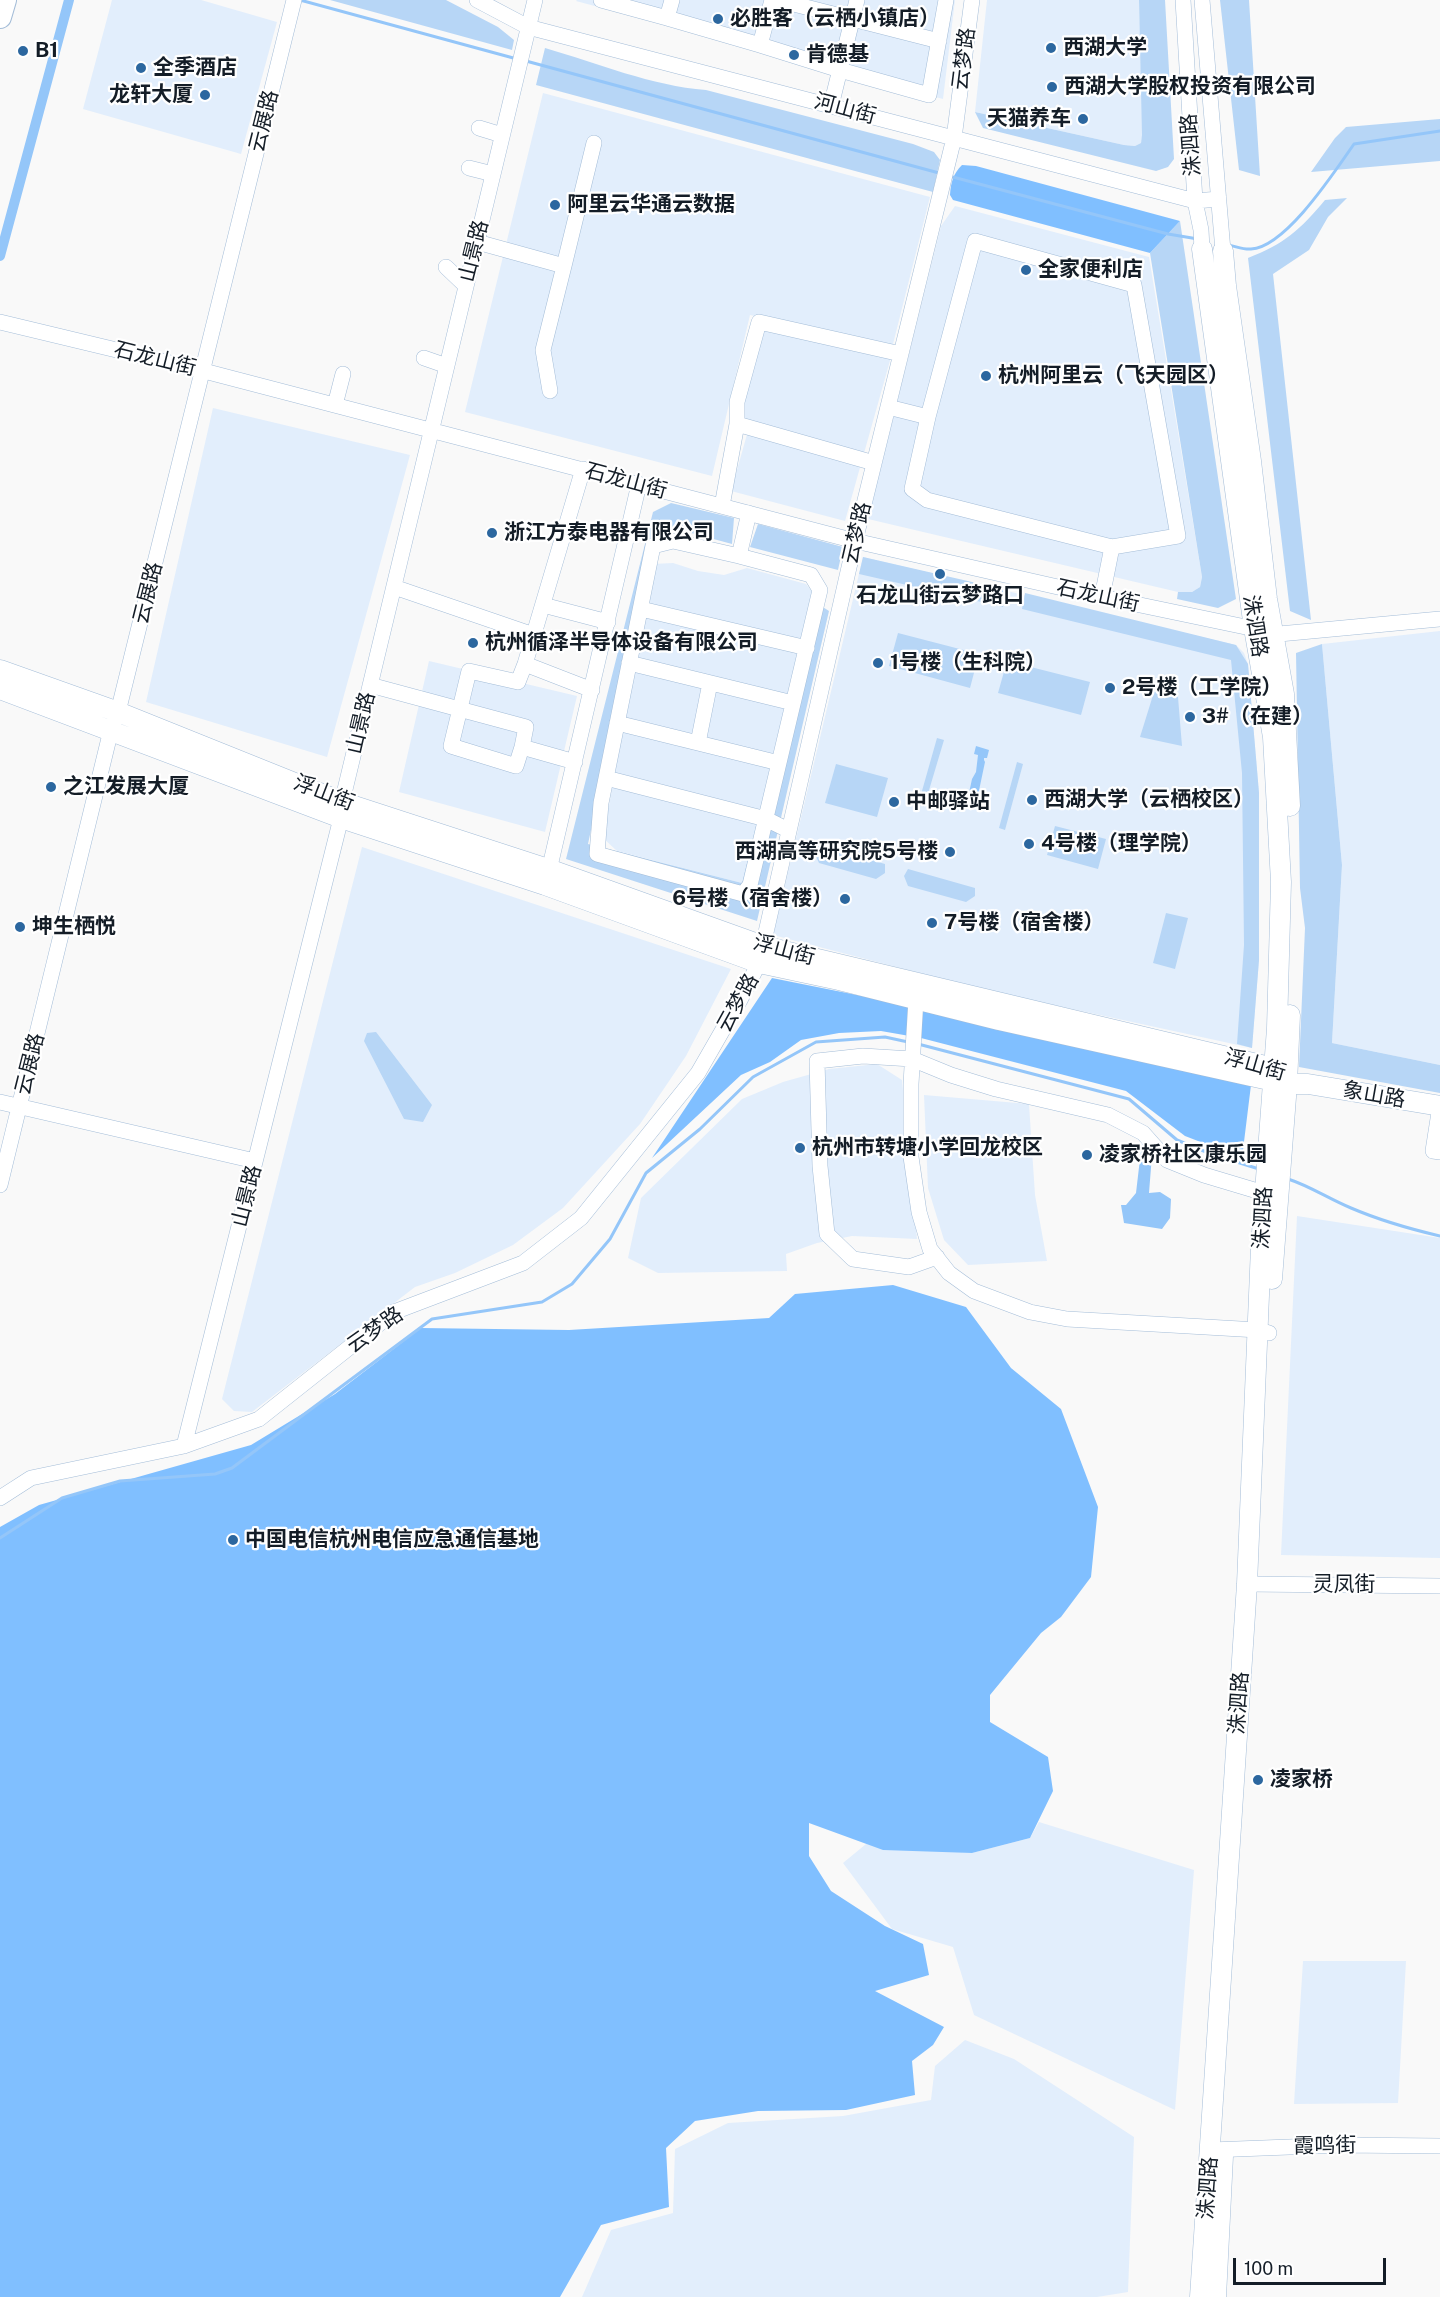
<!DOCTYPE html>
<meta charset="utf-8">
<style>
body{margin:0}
#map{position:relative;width:1440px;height:2297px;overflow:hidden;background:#f9f9f9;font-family:"Public Sans",sans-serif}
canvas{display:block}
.scale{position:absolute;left:1233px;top:2258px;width:153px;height:27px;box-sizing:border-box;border:3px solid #141d27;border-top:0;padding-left:8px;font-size:18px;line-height:21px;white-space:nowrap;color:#141d27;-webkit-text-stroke:4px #fff;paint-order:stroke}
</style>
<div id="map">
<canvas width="1440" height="2297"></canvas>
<div class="scale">100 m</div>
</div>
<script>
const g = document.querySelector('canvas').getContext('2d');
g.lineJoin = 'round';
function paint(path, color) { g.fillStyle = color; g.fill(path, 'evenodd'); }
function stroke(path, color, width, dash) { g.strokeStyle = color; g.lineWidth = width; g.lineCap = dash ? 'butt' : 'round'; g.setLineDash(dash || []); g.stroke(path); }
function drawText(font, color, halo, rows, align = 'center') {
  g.font = font + ' "Public Sans","Noto Sans SC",sans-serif'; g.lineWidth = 4.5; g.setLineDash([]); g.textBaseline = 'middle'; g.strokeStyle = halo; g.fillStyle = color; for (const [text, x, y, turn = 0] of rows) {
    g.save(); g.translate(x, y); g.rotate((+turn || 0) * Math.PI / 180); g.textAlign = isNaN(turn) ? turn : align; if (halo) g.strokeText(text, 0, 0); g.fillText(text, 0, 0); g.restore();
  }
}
const built = new Path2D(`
 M112,0h89l76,22 -36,132 -158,-45z
 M577,0h378l-12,99 -367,-98z
 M987,0h152l4,132 -2,11 -6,3 -11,-1 -149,-33z
 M543,93l387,104 -38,151 -142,-33 -38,161 -247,-64z
 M955,206l194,51 53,320 -2,10 -8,5h-14l-310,-73 73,-293z
 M759,322l132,35 -46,164 -114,-30 17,-60 -11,-29z
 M213,408l197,47 -83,302 -181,-55z
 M863,557l373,88 8,8 4,11 11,129v167l-7,88 -263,-57 -216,-56z
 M673,563l25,8 26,4 23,-7 59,16 8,10 -72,289 -125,-32 -14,-13 50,-274z
 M1440,631v434l-108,-22 10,-178 -20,-221z
 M429,661l148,35 -32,136 -146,-40z
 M362,847l369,122 -45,87 -46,68 -77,84 -50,37 -58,28 -40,14 -163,125 -18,-1 -12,-12z
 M877,1064l25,16 15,159 -65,-3 -35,7 -31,11 1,17 -129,2 -30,-15 13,-60 101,-99 41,-17 46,-13z
 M924,1095l105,9 6,91 12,66 -79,4 -24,-25 -16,-52z
 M1297,1216l143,22v320l-159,-3z
 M1039,1822l155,48 -19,240 -201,-95 -21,-68 -61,-18 -49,-66 23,-19 106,9 58,-15z
 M1303,1961h103l-8,142 -104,1z
 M965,2040l49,19 120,78 -6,155 -31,5h-515l29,-67 62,-17 2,-64 53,-26 115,-7 88,-16 4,-34z`);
const green = new Path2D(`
 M330,0h116l52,27 16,13 -2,10z
 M1139,0h26l9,159 -6,8 -12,4 -173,-43 -8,-16 149,33 11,1 6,-3 1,-8z
 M1220,0h29l11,176 -21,-6z
 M545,48c52,15 107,38 161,42l207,54 21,8 6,8 -7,32 -397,-107z
 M1440,119v42l-129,11 24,-34 11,-11z
 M1347,198l-19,19 -19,33 -36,24 38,346 -21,-9 -42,-353c36,-14 52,-28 77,-58z
 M1180,221l56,378 -18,9 -41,-9 1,-7h14l8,-5 2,-10 -52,-324z
 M671,503l63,15 -2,26 -63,-17 -19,23 -62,294 154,39 70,-283 17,11 -72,310 -191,-62 87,-347z
 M758,524l85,23 -5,23 -88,-23z
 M863,557l144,33 -4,17 -144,-33z
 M1025,593l211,52 12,19 11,129v167l-7,88 -15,-4 7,-99 -2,-172 -11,-113 -209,-51z
 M898,633l81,21 -9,34 -81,-22z
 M1322,644l20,221 -10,178 108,22v28l-141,-26 6,-139 -5,-40 -4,-235z
 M1007,661l83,21 -9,33 -83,-22z
 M1154,692l24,5 4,49 -42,-9z
 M937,738l7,2 -20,67 -6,-2z
 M1017,762l6,2 -18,66 -6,-2z
 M836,764l52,14 -11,39 -52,-14z
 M1055,826l51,13 -8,30 -51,-14z
 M818,845l67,19v9l-9,6 -57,-16 -5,-11z
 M908,869l67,19v8l-9,6 -58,-16 -4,-10z
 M1166,913l22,5 -13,51 -22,-6z
 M376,1032l56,73 -9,17 -19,-3 -40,-78 3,-8z`);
const forest = new Path2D(`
 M962,165l14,1 204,55 -30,32 -197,-53 -3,-5c1,-13 3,-21 12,-30z
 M772,978l135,27 344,80 -9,73 -57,-22 -59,-45 -205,-53 -40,-7 -42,2 -38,7 -31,22 -29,13 -89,83z
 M893,1285l73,22 45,61 50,41 37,98 -7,70 -30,40 -20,16 -51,62v27l58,35 5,34 -23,47 -58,15 -89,-3 -74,-27v33l22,35 54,35 38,18 6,31 -54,16 69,36 -11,18 -21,16 3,34 -69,15 -88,1 -63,10 -29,27 3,59 -68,18 -41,72h-560v-770l39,-22 212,-60 84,-51 86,-66 148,2 200,-12 26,-24z`);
const water = new Path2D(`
 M976,746l13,4 -2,8h-3v2l1,2 -8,38h-3l-1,3 -11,-3 2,-7h5l3,-14 4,-7 2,-17 -4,-1z
 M1143,1133l10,9 -4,51 11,-1 11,7 -1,19 -8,11 -38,-6 -3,-18h5l10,-12z`);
const stream = new Path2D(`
 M300,0l217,59
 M526,61l413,112
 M949,176l219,58 30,5
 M1228,245c7,1 16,5 23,4 35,-2 84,-78 103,-105l86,-13
 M918,1044l211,55 48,41 34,14 48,15
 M1288,1179c22,7 41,20 63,29 28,12 59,21 89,28
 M0,1538l62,-40 58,-17 95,-7 17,-6 200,-149 110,-17 30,-18 38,-45 36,-66 54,-44 53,-52 63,-35 69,-5 23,5`);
const canal = new Path2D(`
 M0,256l69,-256`);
const minor = new Path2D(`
 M477,0l51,27 667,174 24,-2
 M601,0l66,18
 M672,0l-5,18 93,27
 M772,0l-12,45 80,25 89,25 17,-95
 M778,0l161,41
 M1183,0l12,201 6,29 1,19
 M1202,0l21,251
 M831,106l26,-106
 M479,128l23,7
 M469,168l24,6
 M975,241l159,44 44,251 -66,11 -185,-47 -15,-11 16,-72z
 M477,242l87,24 -21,84 7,41
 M564,266l30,-123
 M446,267l20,19
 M0,322l204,49 651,170 247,56 177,37 161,-15
 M424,358l23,8
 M335,405l8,-31
 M888,407l40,10
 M737,424v-22l22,-80 142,32
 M722,506l15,-82 137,39
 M739,556l-66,-15 -20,5 -52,257 -4,51 146,40 7,-9 70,-295 -9,-15 -72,-19 10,-43
 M394,587l140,48
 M1102,597l10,-50
 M543,605l65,17
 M641,609l166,39
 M629,663l164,40
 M525,664l67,26
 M370,685l156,42 -4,20 53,15
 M617,723l162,40
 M698,743l12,-60
 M522,747l-6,19 -65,-20 18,-75 49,11 7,-18 58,-195
 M606,778l160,41 22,11
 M547,879l92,-395
 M916,999l-5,85v73l8,55 11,37 19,24 25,18 56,21 37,7 191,11 11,3
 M0,1102l255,59
 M1440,1106l-7,45 7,1
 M0,1185l111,-455 7,-18 176,-712
 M937,1257l-28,10 -56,-8 -26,-25 -7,-68 -3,-105 46,-5 49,3 39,16 45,14 112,26 35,18 24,27 37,15 60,18
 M184,1446l157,-628 1,-16 193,-802
 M0,1498l31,-20 153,-32 75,-27 135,-107 129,-49 58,-45 117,-145 42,-73 19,-37 96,-422 99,-403 18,-138
 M1247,1584l193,2
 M1211,2150l130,-5 99,1`);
const major = new Path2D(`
 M1223,251l3,35 25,175 16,138 17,95 6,112
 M0,670l118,42 224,90 209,68 212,76 519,124
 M0,689l341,129 204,67 214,78 80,17 160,40 288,64h21l132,22
 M1272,1279l15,-195 3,-69
 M1200,2297l47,-713 14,-337 16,-219 4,-146 -8,-145 -19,-109 -52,-379
 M1216,2297l7,-141`);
const highway = new Path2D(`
 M0,17l5,-17`);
const markers = [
 [718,19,6,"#2c679f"],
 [1051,48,6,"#2c679f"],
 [23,51,6,"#2c679f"],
 [794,55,6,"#2c679f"],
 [141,68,6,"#2c679f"],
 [1052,87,6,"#2c679f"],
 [205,95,6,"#2c679f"],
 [1083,119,6,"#2c679f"],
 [555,205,6,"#2c679f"],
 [1026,270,6,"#2c679f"],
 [986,376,6,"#2c679f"],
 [492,533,6,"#2c679f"],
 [940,574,6,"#2c679f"],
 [473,643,6,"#2c679f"],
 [878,663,6,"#2c679f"],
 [1110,688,6,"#2c679f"],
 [1190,717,6,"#2c679f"],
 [51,787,6,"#2c679f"],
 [1032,800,6,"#2c679f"],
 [894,802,6,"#2c679f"],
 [1029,844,6,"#2c679f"],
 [950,852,6,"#2c679f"],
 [845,899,6,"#2c679f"],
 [932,923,6,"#2c679f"],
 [20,927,6,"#2c679f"],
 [800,1148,6,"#2c679f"],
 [1087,1155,6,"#2c679f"],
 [233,1540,6,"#2c679f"],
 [1258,1780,6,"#2c679f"]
];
const poiNames = [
 ["必胜客（云栖小镇店）",730,19],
 ["西湖大学",1063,48],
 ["B1",35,51],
 ["肯德基",806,55],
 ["全季酒店",153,68],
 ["西湖大学股权投资有限公司",1064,87],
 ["龙轩大厦",193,95,"right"],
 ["天猫养车",1071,119,"right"],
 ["阿里云华通云数据",567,205],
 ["全家便利店",1038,270],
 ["杭州阿里云（飞天园区）",998,376],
 ["浙江方泰电器有限公司",504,533],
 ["石龙山街云梦路口",940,596,"center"],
 ["杭州循泽半导体设备有限公司",485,643],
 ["1号楼（生科院）",890,663],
 ["2号楼（工学院）",1122,688],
 ["3#（在建）",1202,717],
 ["之江发展大厦",63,787],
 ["西湖大学（云栖校区）",1044,800],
 ["中邮驿站",906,802],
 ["4号楼（理学院）",1041,844],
 ["西湖高等研究院5号楼",938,852,"right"],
 ["6号楼（宿舍楼）",833,899,"right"],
 ["7号楼（宿舍楼）",944,923],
 ["坤生栖悦",32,927],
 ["杭州市转塘小学回龙校区",812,1148],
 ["凌家桥社区康乐园",1099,1155],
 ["中国电信杭州电信应急通信基地",245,1540],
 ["凌家桥",1270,1780]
];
const streetNames = [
 ["云梦路",964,59,-83],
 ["河山街",845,109,15],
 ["云展路",264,121,-76],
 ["洙泗路",1191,145,-94],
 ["山景路",474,251,-76],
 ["石龙山街",155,359,14],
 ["石龙山街",626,481,15],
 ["云梦路",857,533,-77],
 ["云展路",148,593,-76],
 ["石龙山街",1098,596,12],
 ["洙泗路",1255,626,81],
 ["山景路",361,723,-77],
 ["浮山街",324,793,21],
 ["浮山街",784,950,15],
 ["云梦路",738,1003,-61],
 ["云展路",30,1064,-76],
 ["浮山街",1255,1065,16],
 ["象山路",1374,1095,10],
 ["山景路",247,1196,-76],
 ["洙泗路",1263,1218,-87],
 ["云梦路",375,1330,-35],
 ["灵凤街",1344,1585],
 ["洙泗路",1239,1703,-86],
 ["霞鸣街",1325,2146,-1],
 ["洙泗路",1208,2188,-86]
];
paint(built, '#e2eefc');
paint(green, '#b7d6f6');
paint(forest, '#80bfff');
paint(water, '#94c6f9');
stroke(stream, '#94c6f9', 3);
stroke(canal, '#94c6f9', 10);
stroke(minor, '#a4bdd8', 16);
stroke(major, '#a4bdd8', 21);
stroke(highway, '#a4bdd8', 24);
stroke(minor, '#fff', 15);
stroke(major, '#fff', 20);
stroke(highway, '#fff', 22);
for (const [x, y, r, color] of markers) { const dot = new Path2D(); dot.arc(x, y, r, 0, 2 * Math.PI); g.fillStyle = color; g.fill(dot); stroke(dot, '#fff', 2); }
drawText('bold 21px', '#141d27', '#fff', poiNames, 'left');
drawText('21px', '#141d27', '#fff', streetNames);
</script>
